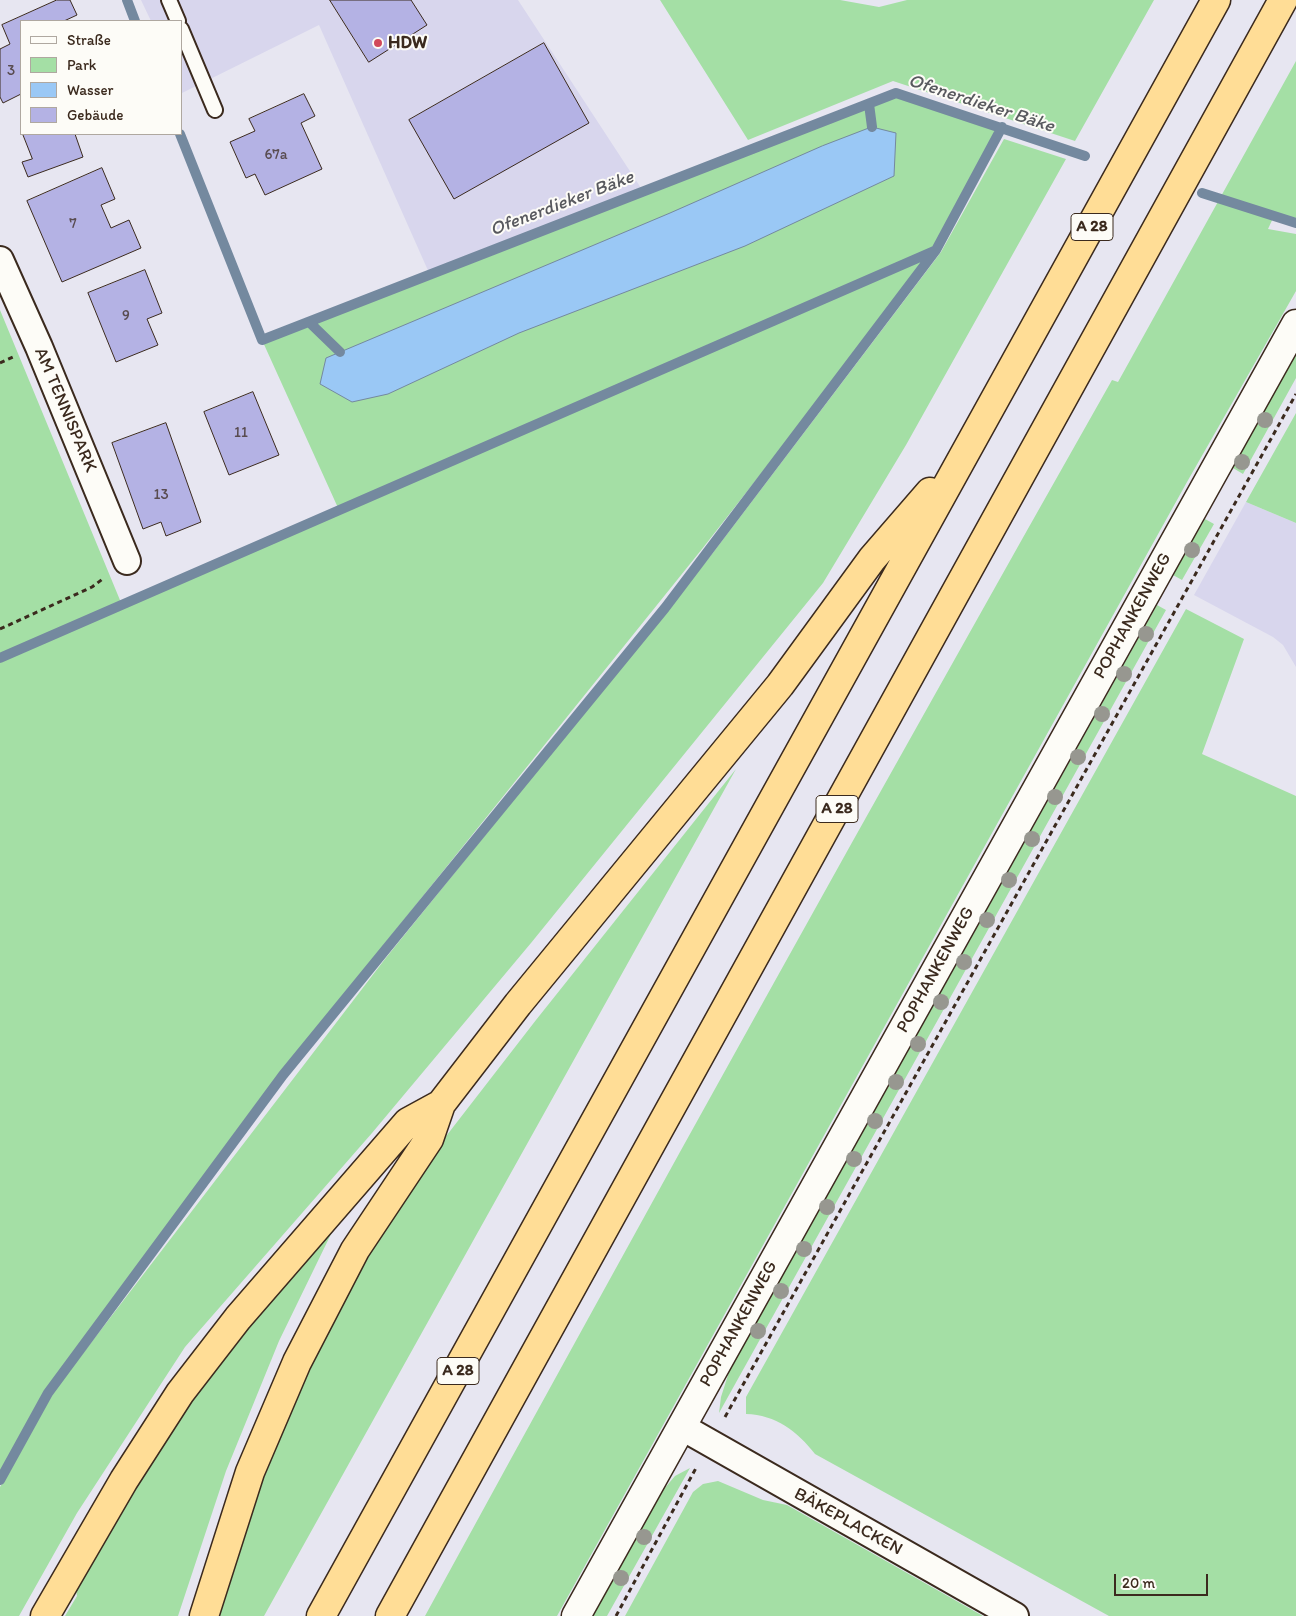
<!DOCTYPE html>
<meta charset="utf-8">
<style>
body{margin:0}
#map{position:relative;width:1296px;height:1616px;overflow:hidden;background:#e7e6f1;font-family:Itim,sans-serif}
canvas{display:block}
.legend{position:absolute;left:20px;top:20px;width:162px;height:115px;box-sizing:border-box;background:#fdfcf7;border:1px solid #afa8a0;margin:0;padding:6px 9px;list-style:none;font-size:15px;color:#3b2a1e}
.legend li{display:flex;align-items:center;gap:10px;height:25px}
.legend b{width:25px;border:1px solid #afa8a0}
.scale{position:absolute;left:1114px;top:1574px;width:94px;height:22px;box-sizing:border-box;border:2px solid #3b2a1e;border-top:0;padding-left:6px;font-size:15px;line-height:18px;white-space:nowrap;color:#3b2a1e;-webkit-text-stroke:4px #fdfcf7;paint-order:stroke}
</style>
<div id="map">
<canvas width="1296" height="1616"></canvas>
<ul class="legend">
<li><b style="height:6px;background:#fdfcf7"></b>Straße</li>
<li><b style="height:14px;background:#a4dfa5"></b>Park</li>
<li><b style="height:14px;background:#9ac8f5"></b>Wasser</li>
<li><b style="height:14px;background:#b4b2e4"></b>Gebäude</li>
</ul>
<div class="scale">20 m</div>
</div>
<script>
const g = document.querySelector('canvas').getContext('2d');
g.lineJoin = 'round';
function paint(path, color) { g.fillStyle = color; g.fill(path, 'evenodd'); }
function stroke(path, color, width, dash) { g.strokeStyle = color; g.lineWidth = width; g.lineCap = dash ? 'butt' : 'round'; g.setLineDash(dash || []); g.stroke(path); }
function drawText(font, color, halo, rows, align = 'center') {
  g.font = font + ' Itim,sans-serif'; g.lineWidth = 4; g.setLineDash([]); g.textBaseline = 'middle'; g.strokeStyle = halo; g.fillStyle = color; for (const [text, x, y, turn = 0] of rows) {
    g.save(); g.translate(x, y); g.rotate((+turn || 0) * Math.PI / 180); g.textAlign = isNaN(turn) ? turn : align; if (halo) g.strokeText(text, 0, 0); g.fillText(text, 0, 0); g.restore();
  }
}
const built = new Path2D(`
 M141,0h377l123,188 -211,87 -111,-250 -137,68 -1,-72h-30z
 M1246,502l50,21v144l-13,-22 -10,-8 -79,-42z`);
const green = new Path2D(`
 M660,0h180l39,7 28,-7h247l-79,141 -182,-60 -145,59z
 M1296,61v157l-22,-2 -6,13 28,5v57l-109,191 -630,1134h-132c226,-414 455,-826 687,-1236l6,2z
 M896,93l106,34 -66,123 -234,299 -443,551 -213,290 -46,83v-1163l122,295 217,-95 -77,-170z
 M1004,139l62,20 -160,286 -83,138 -292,360 -159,190 -187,214 -108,166 -58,103h-19v-129l51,-92 334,-436 327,-405 229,-302z
 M1296,354v24l-53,96 -10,-6z
 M1296,413v110l-50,-21z
 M1205,519l9,5 -32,56 -9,-5z
 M1157,605l9,5 -447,803 2,-16 8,-25z
 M1186,609l58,30 -42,115 94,42v820h-187l-294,-162c-18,-23 -39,-39 -69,-40v-17z
 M736,769l-472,847h-47l62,-188 74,-146 70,-116 113,-146z
 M332,1232l-53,109 -53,130 -48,145h-113l12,-20 -1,-6 66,-115 72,-108z
 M690,1468l-83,148h-14l71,-127 11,-13z
 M718,1481l45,19 24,5 196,111h-358l68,-124 10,-8z`);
const water = new Path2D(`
 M872,127l24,6 -2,43 -149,70 -226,87 -131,61 -36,8 -32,-18 6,-26 344,-145 152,-67z`);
const stream = new Path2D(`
 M127,0l8,21
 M869,104l3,23
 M180,134l82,206 634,-247 189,63
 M1202,193l94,30
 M309,322l31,30
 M0,658l934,-407
 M0,1480l48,-87 235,-318 382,-467 271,-358 66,-123`);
const building = new Path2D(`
 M57,0h13l7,15 -13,6h-43v73l-18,9 -3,-6v-48l10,-5 -8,-19z
 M330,0h81l16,25 -58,37z
 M544,43l45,80 -135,76 -45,-79z
 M304,94l11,22 -14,7 21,46 -57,26 -10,-21 -9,4 -16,-36 25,-11 -6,-12z
 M23,134h52l8,23 -55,20 -6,-15 10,-3z
 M102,168l13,31 -14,6 10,23 18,-8 12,28 -79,34 -35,-81z
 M145,270l17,43 -15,6 11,26 -42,17 -28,-69z
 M253,392l26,63 -50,20 -25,-63z
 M166,423l35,99 -35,14 -5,-14 -18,7 -31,-86z`);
const path = new Path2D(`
 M0,363l13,-6
 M0,629l92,-42 12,-9
 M725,1417l571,-1023
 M616,1616l80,-148`);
const service = new Path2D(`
 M169,0l9,21
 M181,29l34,81`);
const minor = new Path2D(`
 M0,260l39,87 88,214
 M682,1427l333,189`);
const tertiary = new Path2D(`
 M576,1616l720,-1292`);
const motorway = new Path2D(`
 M45,1616l79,-136 56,-87 58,-75 170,-196 33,-18
 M204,1616l46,-144 47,-110 58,-112 74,-111 12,-35 77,-100 262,-319 92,-126 58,-67
 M321,1616l895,-1616
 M390,1616l893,-1616`);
const trees = [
 [1265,420],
 [1242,462],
 [1192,550],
 [1146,634],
 [1124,674],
 [1102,714],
 [1078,757],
 [1055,797],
 [1032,839],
 [1009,880],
 [987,920],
 [964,962],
 [941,1002],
 [918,1044],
 [896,1082],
 [875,1121],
 [854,1159],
 [827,1207],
 [804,1249],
 [781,1291],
 [758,1331],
 [644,1537],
 [621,1578]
];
const markers = [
 [378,43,5,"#d1495b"]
];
const numberNames = [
 ["3",11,71],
 ["67a",276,155],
 ["7",73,224],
 ["9",126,316],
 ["11",241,433],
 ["13",161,495]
];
const shields = [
 [1092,227,42],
 [837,809,42],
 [458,1371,42]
];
const shieldNames = [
 ["A 28",1092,227],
 ["A 28",837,809],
 ["A 28",458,1371]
];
const poiNames = [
 ["HDW",388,43]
];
const streetNames = [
 ["AM TENNISPARK",65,410,67],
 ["POPHANKENWEG",1133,616,-61],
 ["POPHANKENWEG",936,970,-61],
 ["POPHANKENWEG",739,1324,-61],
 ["BÄKEPLACKEN",848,1522,29]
];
const waterNames = [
 ["Ofenerdieker Bäke",981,104,18],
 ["Ofenerdieker Bäke",562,204,-21]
];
paint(built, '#d8d6ed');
paint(green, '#a4dfa5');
paint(water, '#9ac8f5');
stroke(water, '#74899f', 1);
stroke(stream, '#74899f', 10);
paint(building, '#b4b2e4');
stroke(building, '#3b2a1e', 1);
stroke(service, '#3b2a1e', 18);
stroke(minor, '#3b2a1e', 30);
stroke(tertiary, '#3b2a1e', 31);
stroke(motorway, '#3b2a1e', 31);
stroke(path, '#3b2a1e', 3, [5, 4]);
stroke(service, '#fdfcf7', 14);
stroke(minor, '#fdfcf7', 26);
stroke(tertiary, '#fdfcf7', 28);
stroke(motorway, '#ffdd96', 28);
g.fillStyle = '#979790';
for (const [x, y] of trees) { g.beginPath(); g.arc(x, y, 8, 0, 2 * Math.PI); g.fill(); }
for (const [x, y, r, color] of markers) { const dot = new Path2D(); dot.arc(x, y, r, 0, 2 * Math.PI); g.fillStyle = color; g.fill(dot); stroke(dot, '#fdfcf7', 2); }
drawText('15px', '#594c50', null, numberNames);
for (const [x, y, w] of shields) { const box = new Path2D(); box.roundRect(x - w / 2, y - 13.5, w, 27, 4); g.fillStyle = '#fdfcf7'; g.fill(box); stroke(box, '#3b2a1e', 1); }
drawText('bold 16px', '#3b2a1e', null, shieldNames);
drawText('bold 18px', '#3b2a1e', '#fdfcf7', poiNames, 'left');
drawText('18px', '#3b2a1e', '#fdfcf7', streetNames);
drawText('italic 19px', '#58595e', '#fdfcf7', waterNames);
</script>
